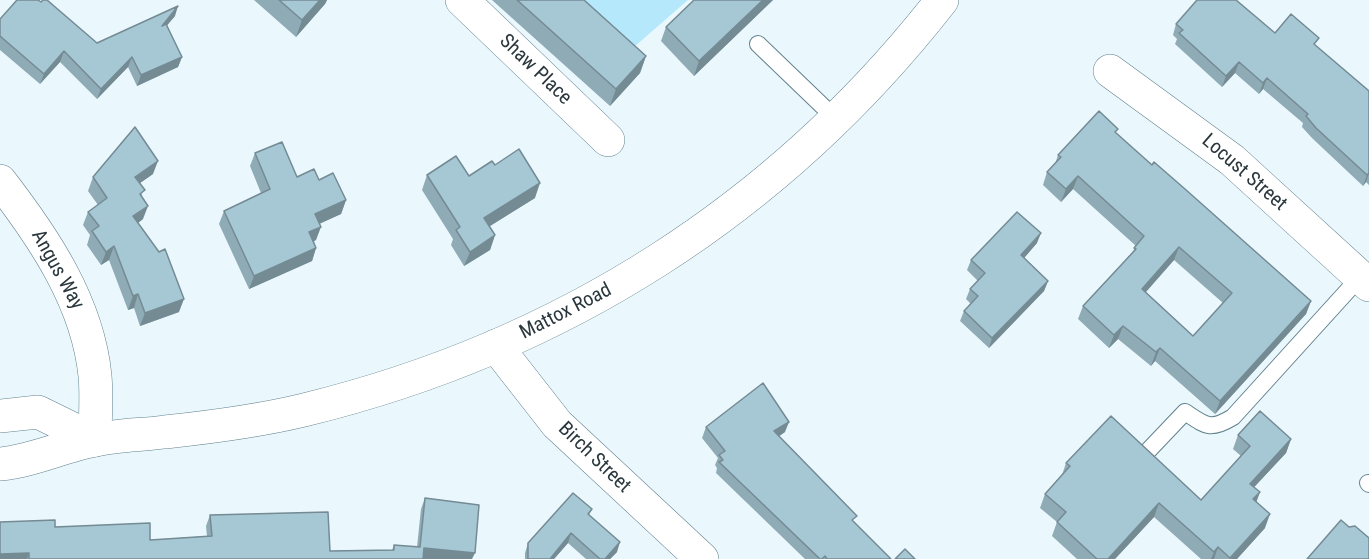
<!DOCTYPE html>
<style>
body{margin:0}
canvas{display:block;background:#eaf8fd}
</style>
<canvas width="1369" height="559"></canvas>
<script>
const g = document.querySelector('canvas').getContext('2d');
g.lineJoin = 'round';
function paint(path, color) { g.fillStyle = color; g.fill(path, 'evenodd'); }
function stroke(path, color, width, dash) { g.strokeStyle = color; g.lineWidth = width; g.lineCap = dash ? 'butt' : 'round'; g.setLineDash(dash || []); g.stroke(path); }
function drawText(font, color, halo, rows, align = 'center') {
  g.font = font + ' "Roboto Condensed",sans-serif'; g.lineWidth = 4.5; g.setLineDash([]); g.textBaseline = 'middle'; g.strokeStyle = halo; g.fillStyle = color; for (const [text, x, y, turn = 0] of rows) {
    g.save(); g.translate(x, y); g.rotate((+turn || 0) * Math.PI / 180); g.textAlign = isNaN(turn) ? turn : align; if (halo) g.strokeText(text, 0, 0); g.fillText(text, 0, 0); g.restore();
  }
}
const green = new Path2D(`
 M568,0h120l-62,54z`);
const service = new Path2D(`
 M758,44l78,75
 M1146,453l39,-41c21,14 25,19 48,5l127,-140
 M1368,483l1,1`);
const minor = new Path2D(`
 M462,0l146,140
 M1110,71l122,89 137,125
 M0,181c44,57 88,122 95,195 2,21 0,43 0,64
 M496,346l61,78 145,135`);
const primary = new Path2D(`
 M0,416l38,-4 57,28
 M0,464c33,-3 63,-18 95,-24 22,-5 47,-5 70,-8 47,-5 94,-11 139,-22 258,-63 475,-201 638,-410`);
const wall = new Path2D(`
 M254,0h73l-2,4 -29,33z
 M492,0h92l62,56 -6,17 -30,33z
 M694,0h79l-79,76 -33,-35 5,-14z
 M41,2l56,41 78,-27 -8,9 15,32 -4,10 -41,19 -9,-19 -31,32 -37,-37 -20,22 -40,-34v-31z
 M1176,24l99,9 41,13 53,45v94l-3,-3 -3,4 -51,-48 -10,-11 1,-4 -40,-34 -4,5 -24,-21 -13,14 -47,-43 2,-5 -4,-4z
 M1116,133l36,32 159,136 -5,13 -91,100 -60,-53 -4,5 -33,-27 -9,9 -31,-29 5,-13 49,-53 4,-7 -63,-57 -12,13 -18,-17 4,-13 8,-8 3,-9zM1174,260l49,43 -30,33 -47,-44z
 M255,153l42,24 22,3 27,20 -5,14 -22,10 -3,16 -2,1 2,7 -4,13 -63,28 -30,-65 5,-13 37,-18 -11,-27z
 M495,165l40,33 -46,28 6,9 -5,15 -26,16 -13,-21 2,-6 -31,-49 5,-15 42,1z
 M153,174l-13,9 2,14 1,22 -5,4 41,89 -39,14 -6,-18 -6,2 -19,-50 -8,5 -14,-20 3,-10 -7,-10 5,-13 10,-7 -10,-14 5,-14z
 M1037,243l-13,15 24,23 -4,10 -55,57 -29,-27 4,-10 7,-7 -5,-5 4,-10 8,-8 -11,-11 4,-10z
 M706,427l79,5 -6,4 75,87 37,36h-86l-89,-86 1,-5 -2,-3 3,-7 -16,-20z
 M1238,435l53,4 -5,14 -32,34 2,14 9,27 -28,31h-36l-47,-42 -39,42h-38l-25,-23 5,-14 -17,-14 5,-14 17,-19 4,-12 135,37 40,-44 -8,-7z
 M425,498l47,61h-472l55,-32 95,13 57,-4 -1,-10 4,-11 120,36 62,-1 2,-5 23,2 4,-38z
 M592,509l-3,6 28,37 -7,7h-24l-18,-16 -14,16h-29v-6l3,-10z`);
const shadedWall = new Path2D(`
 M320,0h7l-2,4 -29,33 6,-17z
 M763,0h10l-79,76 5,-15z
 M178,6l-3,10 -17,20 4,-10z
 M64,51l-4,11 -20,22 4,-10z
 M646,56l-6,17 -30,33 6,-17z
 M132,57l-4,10 -31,32 4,-10z
 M182,57l-4,10 -41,19 4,-11z
 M1239,62l-4,11 -13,14 4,-11z
 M1267,78l-4,11 -4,5 4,-11z
 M158,161l-5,13 -23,16 5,-13z
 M1369,173l-3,9 -3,4 4,-11z
 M1078,176l-5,13 -12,13 5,-13z
 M540,183l-5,15 -56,35 5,-15z
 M346,200l-5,14 -31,14 5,-14z
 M148,206l-5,13 -14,11 4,-14z
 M321,227l-5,13 -12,6 5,-14z
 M1041,233l-4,10 -19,22 3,-10z
 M495,235l-5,15 -26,16 6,-14z
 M114,246l-5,14 -8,5 5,-13z
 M1179,247l-5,13 -37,42 5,-13z
 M316,248l-4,13 -63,28 5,-13z
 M1048,281l-4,10 -55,57 3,-10z
 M138,294l-4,14 -6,2 5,-14z
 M184,299l-5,13 -39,14 5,-13z
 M1311,301l-5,13 -91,100 5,-13z
 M1123,326l-5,13 -9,9 5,-13z
 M1160,348l-5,13 -4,5 5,-14z
 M789,422l-4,10 -14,10 3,-11z
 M1291,439l-5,14 -41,44 5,-13z
 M1260,492l-5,14 -2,-7z
 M1159,503l-5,14 -39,42h-7z
 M1270,514l-5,14 -28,31h-7z
 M571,533l-3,10 -14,16h-4z
 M620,542l-3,10 -7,7h-5z
 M1218,547l-4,12h-3l3,-7z
 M424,548l51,5 -3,6h-52z
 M29,553l-2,6h-27v-5z`);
const building = new Path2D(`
 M17,0h21l3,2 2,-2h4l50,43 81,-37 -16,20 4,-2 16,33 -41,18 -9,-18 -31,32 -37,-38 -20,23 -44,-38v-17z
 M279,0h41l-18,20z
 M517,0h67l62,56 -30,33z
 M694,0h69l-64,61 -33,-34z
 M1197,0h39l39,33 16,-19 28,24 -5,6 55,47v82l-2,2 -51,-47 -10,-12 2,-2 -41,-36 -4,5 -24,-21 -13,14 -47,-43 4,-3 -7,-6z
 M1099,111l19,18 -3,3 37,33 2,-3 31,27 126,112 -91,100 -60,-53 -4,4 -33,-26 -9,9 -31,-29 53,-57 -2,-1 10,-12 -66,-60 -12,13 -19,-17 14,-15 -3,-2zM1179,247l53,46 -39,43 -51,-47z
 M135,127l23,34 -23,16 10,13 -5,4 8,12 -15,10 26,36 6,-3 19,50 -39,14 -7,-19 -5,2 -19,-50 -8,6 -14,-21 7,-5 -11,-14 19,-14 -14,-21z
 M282,142l15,35 17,-8 5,11 14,-7 13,27 -31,14 6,13 -12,5 7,16 -62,28 -30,-65 46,-22 -15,-36z
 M519,149l21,34 -56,35 11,17 -25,17 -14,-22 4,-3 -33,-52 29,-19 13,20 23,-15 3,4z
 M1017,212l24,21 -20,22 27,26 -56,57 -28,-27 14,-15 -8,-7 15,-16 -14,-13z
 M763,383l26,39 -15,9 83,85 -5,4 39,39h-64l-2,-3 -3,3h-2l-101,-97 4,-2 -4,-5 6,-4 -19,-24z
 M1260,411l31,28 -41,45 10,8 -7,7 17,15 -40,44 -12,-11 -4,5 -55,-49 -51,56h-11l-40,-37 9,-10 -21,-18 25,-28 -4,-3 45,-47 90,84 49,-54 -12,-11z
 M573,493l19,16 -4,5 32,28 -15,17h-5l-29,-26 -21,26h-22v-16z
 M425,498l54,7 -4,48 -51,-5 -1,11h-394v-6l-29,1v-32l55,-2v7l95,-4v17l62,-4 -2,-21 118,-3 2,39 64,-1v-5l26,2z
 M1341,520l8,7 6,-1 14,12v21h-62z
 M905,549l10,10h-20z`);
const streetNames = [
 ["Shaw Place",535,70,44],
 ["Locust Street",1244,173,41],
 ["Angus Way",57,270,61],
 ["Mattox Road",566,312,-27],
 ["Birch Street",594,458,44]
];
paint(green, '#b6e8fc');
stroke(service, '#62818d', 18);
stroke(minor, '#62818d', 34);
stroke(primary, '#62818d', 34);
stroke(service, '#fff', 16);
stroke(minor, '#fff', 33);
stroke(primary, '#fff', 33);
paint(wall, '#8fabb6');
paint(shadedWall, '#748b94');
paint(building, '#a6c7d4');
stroke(building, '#748b94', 1.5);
drawText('20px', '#2a373c', '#fff', streetNames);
</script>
